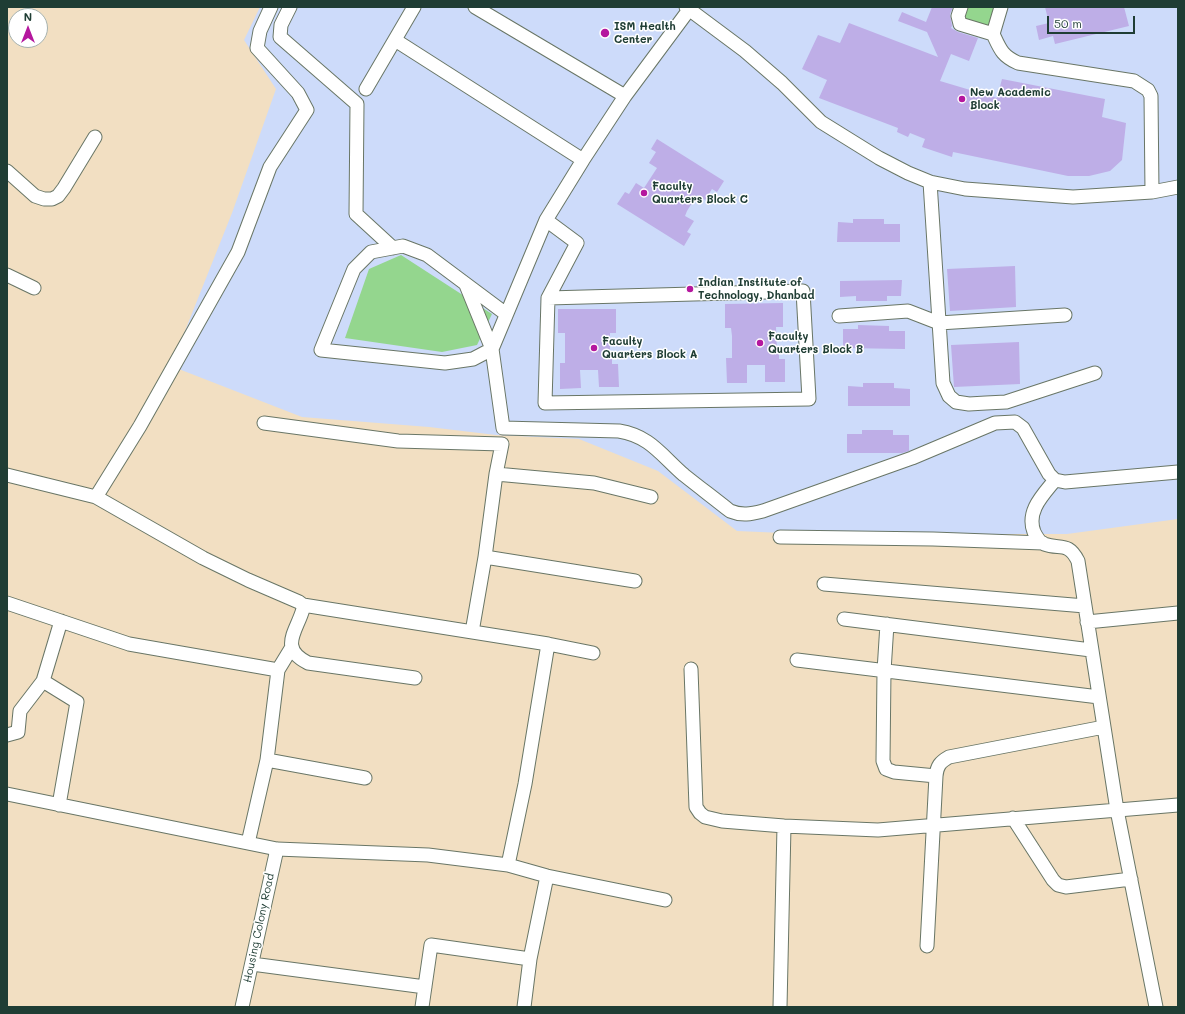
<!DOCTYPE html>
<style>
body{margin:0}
#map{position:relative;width:1185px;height:1014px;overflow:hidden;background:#f2dfc2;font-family:Mali,sans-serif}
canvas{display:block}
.frame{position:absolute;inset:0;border:8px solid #1f3d34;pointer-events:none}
.north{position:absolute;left:8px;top:8px;width:40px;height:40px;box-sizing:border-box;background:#fff;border:1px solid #a5b1ae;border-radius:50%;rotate:0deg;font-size:11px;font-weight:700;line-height:16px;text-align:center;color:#1f3d34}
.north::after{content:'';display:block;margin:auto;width:14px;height:18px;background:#b5179e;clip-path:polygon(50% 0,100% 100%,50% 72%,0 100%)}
.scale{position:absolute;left:1047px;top:16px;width:88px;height:18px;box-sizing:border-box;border:2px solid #1f3d34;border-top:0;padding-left:5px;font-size:12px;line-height:14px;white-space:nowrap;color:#1f3d34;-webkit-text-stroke:3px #fff;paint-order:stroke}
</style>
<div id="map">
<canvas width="1185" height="1014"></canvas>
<div class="frame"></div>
<div class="north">N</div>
<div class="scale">50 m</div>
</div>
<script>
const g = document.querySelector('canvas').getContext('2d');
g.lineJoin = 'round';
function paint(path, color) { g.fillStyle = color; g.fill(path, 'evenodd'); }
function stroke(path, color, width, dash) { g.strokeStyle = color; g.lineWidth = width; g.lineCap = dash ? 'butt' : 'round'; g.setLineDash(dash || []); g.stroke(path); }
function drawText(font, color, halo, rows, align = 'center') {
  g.font = font + ' Mali,sans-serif'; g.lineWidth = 3; g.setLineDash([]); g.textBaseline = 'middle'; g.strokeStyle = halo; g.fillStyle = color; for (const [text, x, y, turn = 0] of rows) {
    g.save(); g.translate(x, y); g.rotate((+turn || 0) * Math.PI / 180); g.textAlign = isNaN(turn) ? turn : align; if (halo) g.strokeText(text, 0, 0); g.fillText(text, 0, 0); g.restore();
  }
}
const built = new Path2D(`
 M260,7h918v512l-111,15h-102l-66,4 -162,-7 -79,-60 -79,-32 -83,-4 -67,-8 -127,-10 -131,-51 61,-153 44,-124 -32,-49z`);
const green = new Path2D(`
 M966,7h29l-5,21 -28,-10z
 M401,255l91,59 -15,31 -35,7 -97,-14 24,-69z`);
const building = new Path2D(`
 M932,7h21l-3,7 2,12 -1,2 7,4 20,6 -9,23 -18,-7 -11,27 57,17 5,-19 103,20 -3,18 24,6 -4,37 -12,11 -21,5h-21l-115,-24 -1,5 -30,-10 3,-8 -15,-6 -2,4 -11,-5 1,-4 -79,-30 8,-18 -25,-11 16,-34 22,8 9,-20 89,34 -11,-25 -29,-11 4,-9 24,10z
 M1045,7h79l5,19 -74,18 -2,-8 -14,4 -3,-14 13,-3z
 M657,139l67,42 -7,11 -5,-3 -7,11 -8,-5 -10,16 -2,5 9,5 -7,11 4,2 -7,12 -67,-42 8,-12 4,2 7,-11 8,5 13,-20 -8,-5 7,-11 -5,-3z
 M853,219h31v5h16v18h-63l1,-20 15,1z
 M1015,266l1,41 -66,4 -3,-42z
 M902,280l-1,16h-14v5h-31v-5l-16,1v-16z
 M783,303v24h-7l1,24h2v8h6v23h-20v-17h-18v18h-20l-1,-25h6v-22l-1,-8h-6v-24z
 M558,309h58v24h-6v24h2v7h6l1,23h-20l-1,-17h-18l1,18 -21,1v-26h5v-30h-7z
 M858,325l31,1v5h16v18l-62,-1v-19h15z
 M1019,342l1,42 -66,3 -3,-42z
 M863,383h31v5l16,1v17h-62v-20l15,1z
 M862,430h31v5h16v16l-7,2h-55v-19h15z`);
const minor = new Path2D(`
 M290,7l-9,18 -1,12 77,67 -1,110 37,34
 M475,7l150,89
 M686,7l59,44 37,32 39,39 58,36 29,15 22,9 35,7 108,8 79,-5 26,-5
 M961,7l-3,9 2,8 33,10 8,-27
 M993,34c7,15 9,22 25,29l116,18 14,9 3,6 1,96
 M395,40l188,120
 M366,89l48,-82
 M7,171l28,25 9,3h8l6,-3 6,-8 31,-51
 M930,182l13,201 6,13 7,6 13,2 17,-1 20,-1 89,-29
 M546,220l31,23 -29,55 -3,105 264,-4 -6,-108 -255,7
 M7,275l27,13
 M466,285l26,64 11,79 116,3c31,5 42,24 65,44 15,12 31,24 46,36 12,5 21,3 33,0l149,-53 83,-35 20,-1 8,6 26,46 6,6 10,2 113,-10
 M506,314l-79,-59 -24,-9 -32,6 -17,17 -33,81 124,13 28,-4 19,-10 54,-129 37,-60 42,-64 66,-89
 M839,316l69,-5 31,12 126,-8
 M264,423l134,18 104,3 -6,30 -11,83 -13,75
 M496,474l98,9 57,14
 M7,475l89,22 107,61 45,22 51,22 4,3v4c-6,22 -25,39 5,54l107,15
 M1055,480c-12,15 -29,31 -21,52 2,4 5,10 10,12 16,6 24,-3 34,17l39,249 39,197
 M96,497l44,-71 98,-174 32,-85 37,-57 -9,-17 -41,-45 3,-17 11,-24
 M780,537l153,2 110,4
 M485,557l150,24
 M824,584l261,22
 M7,603l122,41 149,26
 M303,605l245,39 45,9
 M844,619l247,31
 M1087,622l91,-9
 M887,624l-3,47 -1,90 3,8 8,3 42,4
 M797,660l302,37
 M691,669l5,138 4,6 5,4 17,4 62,5 94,4 300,-25
 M43,681l34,21 -18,103
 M7,735l11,-3 2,-21 23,-30 18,-60
 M267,760l98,18
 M7,794l270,55 151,6 80,10 39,11 118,24
 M1013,818l40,62 5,5 8,2 65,-8
 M248,843l19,-83 11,-90 14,-23
 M508,865l17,-81 23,-140
 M927,946l9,-170c1,-10 4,-14 13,-19l155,-30
 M252,964l173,23
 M242,1007l35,-158
 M422,1007l9,-62 99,14
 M524,1007l6,-48 17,-83
 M780,1007l4,-181`);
const markers = [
 [605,33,5,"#b5179e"],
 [962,99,4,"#b5179e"],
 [644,193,4,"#b5179e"],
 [690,289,4,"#b5179e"],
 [760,343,4,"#b5179e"],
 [594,348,4,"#b5179e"]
];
const poiNames = [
 ["ISM Health",614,27],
 ["Center",614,40],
 ["New Academic",970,93],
 ["Block",970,106],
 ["Faculty",652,187],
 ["Quarters Block C",652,200],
 ["Indian Institute of",698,283],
 ["Technology, Dhanbad",698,296],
 ["Faculty",768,337],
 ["Quarters Block B",768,350],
 ["Faculty",602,342],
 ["Quarters Block A",602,355]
];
const streetNames = [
 ["Housing Colony Road",259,928,-78]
];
paint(built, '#cddbfa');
paint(green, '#94d68e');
paint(building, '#beaee7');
stroke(minor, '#697666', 15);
stroke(minor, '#fff', 13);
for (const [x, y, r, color] of markers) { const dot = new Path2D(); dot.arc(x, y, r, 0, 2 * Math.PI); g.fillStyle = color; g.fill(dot); stroke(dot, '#fff', 1.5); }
drawText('bold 11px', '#1f3d34', '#fff', poiNames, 'left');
drawText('11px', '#1f3d34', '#fff', streetNames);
</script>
